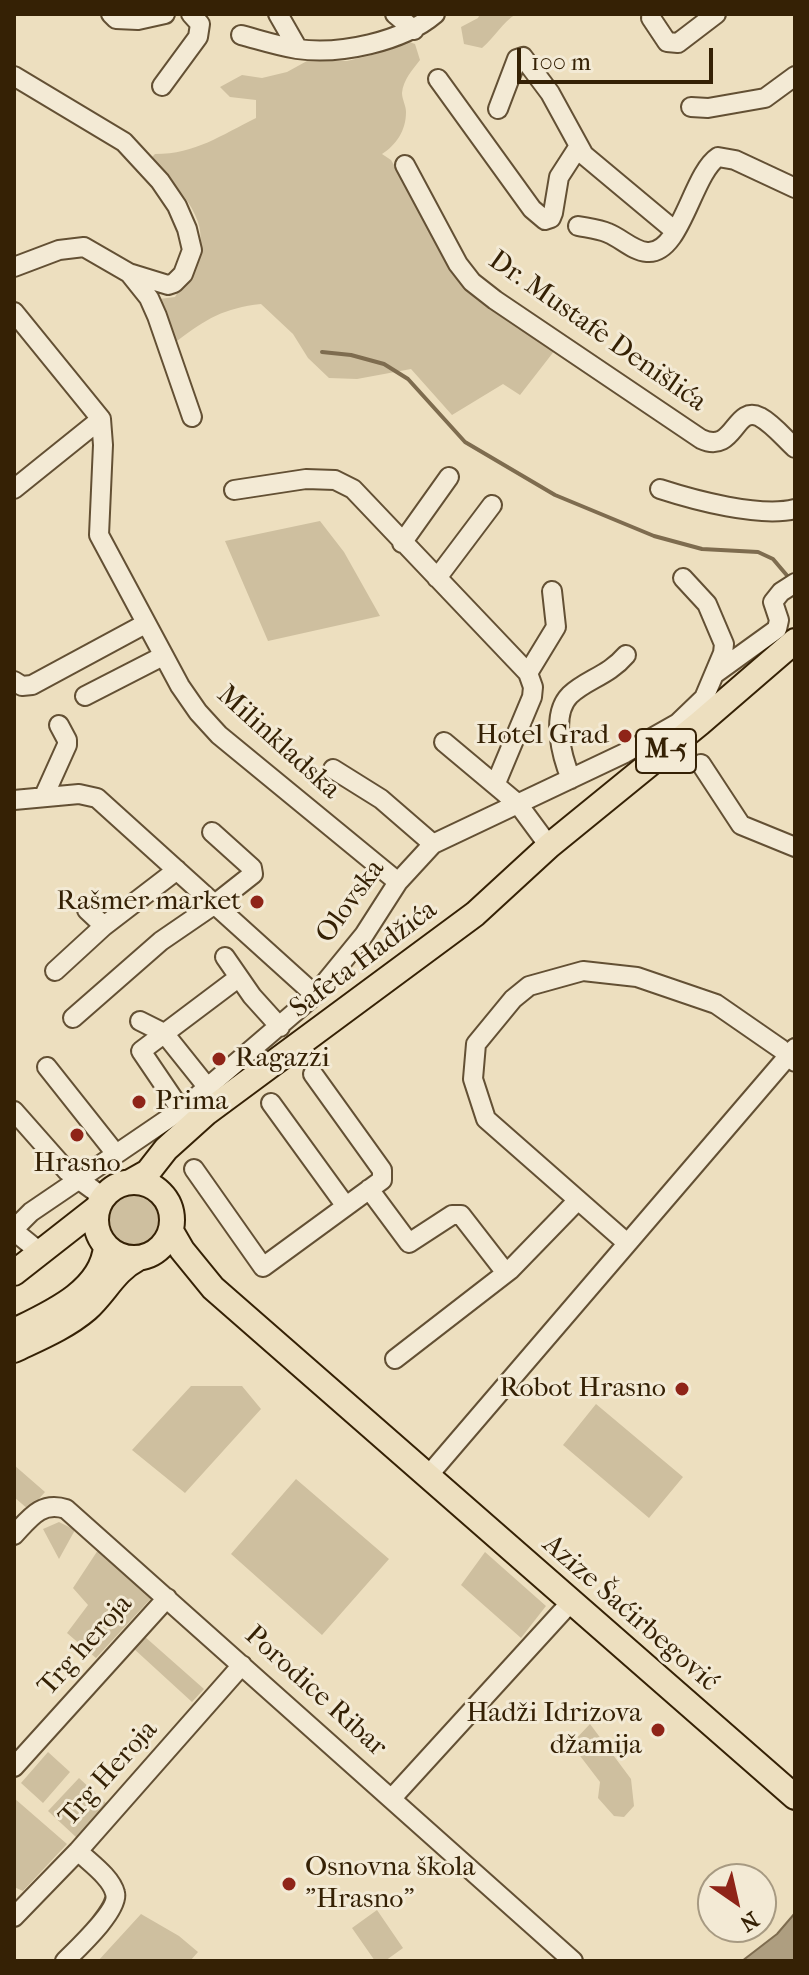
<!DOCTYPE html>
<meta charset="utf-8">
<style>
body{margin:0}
#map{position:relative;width:809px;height:1975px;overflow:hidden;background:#eddfbf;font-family:"IM FELL French Canon",serif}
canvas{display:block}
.frame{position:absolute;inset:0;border:16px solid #352105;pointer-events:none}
.north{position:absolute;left:697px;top:1863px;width:80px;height:80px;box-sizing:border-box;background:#f3ead5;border:2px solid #a79a82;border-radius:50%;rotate:146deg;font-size:22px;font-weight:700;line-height:32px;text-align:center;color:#352105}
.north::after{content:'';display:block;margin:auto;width:28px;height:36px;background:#8f2418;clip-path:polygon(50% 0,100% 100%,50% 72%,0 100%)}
.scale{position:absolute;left:517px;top:48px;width:196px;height:36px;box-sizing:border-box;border:4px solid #352105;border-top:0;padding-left:10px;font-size:24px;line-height:28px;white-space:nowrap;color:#352105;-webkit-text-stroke:6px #f3ead5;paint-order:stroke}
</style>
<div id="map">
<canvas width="809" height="1975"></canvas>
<div class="frame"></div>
<div class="north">N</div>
<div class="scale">100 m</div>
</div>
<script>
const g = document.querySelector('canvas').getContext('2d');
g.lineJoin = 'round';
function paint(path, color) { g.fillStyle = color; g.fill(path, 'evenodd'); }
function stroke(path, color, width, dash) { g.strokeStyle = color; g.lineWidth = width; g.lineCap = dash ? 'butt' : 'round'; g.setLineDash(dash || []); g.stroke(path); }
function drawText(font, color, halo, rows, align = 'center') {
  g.font = font + ' "IM FELL French Canon",serif'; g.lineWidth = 6; g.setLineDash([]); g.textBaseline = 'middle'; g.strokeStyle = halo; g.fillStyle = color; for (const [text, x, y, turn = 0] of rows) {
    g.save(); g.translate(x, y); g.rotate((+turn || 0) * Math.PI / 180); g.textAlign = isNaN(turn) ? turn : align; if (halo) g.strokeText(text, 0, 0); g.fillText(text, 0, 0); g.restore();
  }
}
const green = new Path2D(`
 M480,14h36c-14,9 -21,23 -34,34l-18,-4 -3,-17 17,-9z
 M404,40l11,4 5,16c-7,9 -17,20 -18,33 0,6 4,13 4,19 0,19 -10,33 -24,42l9,6 71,122 93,68 -35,45 -17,-11 -51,31 -41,-46 -54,10 -28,-1 -21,-20 -15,-24 -32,-30c-37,4 -55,15 -84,37l-9,-10 -17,-31 24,-3c9,-16 21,-34 25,-52 6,-33 -30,-65 -50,-86l5,-5c41,0 66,-19 101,-36v-18l-26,-3 -10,-10 22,-12 20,3 25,-6 20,-11h40l29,-7z
 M320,521l24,31 36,64 -112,25 -43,-100z
 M109 1220a25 25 0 1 1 50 0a25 25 0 1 1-50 0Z
 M191,1386h51l19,23 -76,84 -53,-43z
 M596,1404l87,73 -34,41 -86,-73z
 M14,1465l31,27 -16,18 -15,-13z
 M296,1479l93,80 -67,76 -91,-81z
 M59,1522l16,8 -16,29 -16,-30z
 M102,1544l54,49 -60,65 -29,-25 21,-28 -15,-17z
 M485,1552l61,54 -25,32 -60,-53z
 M144,1636l60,53 -12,13 -59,-54z
 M590,1724l41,55 3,27 -10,11 -10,-1 -16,-18 2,-16 -29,-38z
 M48,1752l22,20 -27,31 -22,-20z
 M79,1778l29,27 -31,33 -29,-27z
 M14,1798l53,46 -44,47 -9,-4z
 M377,1910l26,38 -18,13h-10l-23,-33z
 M141,1914l38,22 19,16 -8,9h-92z`);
const water = new Path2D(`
 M795,1913v48h-53l35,-27z`);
const stream = new Path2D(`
 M322,352l29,3 33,9 24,15 57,63 90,53 99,41 48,13 56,3 15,7 17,20`);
const minor = new Path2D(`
 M111,14l5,5 22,1 27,-6
 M278,14l20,35
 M395,14l19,16
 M651,18l16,24 11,1 38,-29
 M241,35c19,5 37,11 56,14 43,6 105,-7 138,-35
 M14,76l110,66 36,39 17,25 10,23 5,21 -9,24 -9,9 -6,2 -39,-12 -45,-26 -25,3 -45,17
 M438,79l94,130 13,11 6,-2 2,-5 6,-36 20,-31
 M162,86l36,-49 2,-13 -9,-10
 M691,107l17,1 57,-10 30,-22
 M498,109l19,-50 6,-2 27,36 34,62 91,76
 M405,165l53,99 14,18 23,18 206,139c34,16 33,-35 59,-22 13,7 25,22 35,31
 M578,226c10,2 21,3 30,7 13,5 25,18 39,19 34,3 45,-78 71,-95l17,3 60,28
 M129,273l20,25 8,18 35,101
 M14,312l87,107 2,26 -4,90 81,151 18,26 21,23 179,147
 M14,489l87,-70
 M660,489c34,11 100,29 135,20
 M234,490l72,-11 29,1 18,9 175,184 5,14 -1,10 -36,86
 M402,543l47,-66
 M437,578l55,-73
 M528,673l28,-46 -4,-36
 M716,673l61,-44 2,-9 -6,-18 8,-10 14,-9
 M14,681l8,5 10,-1 113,-61
 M85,696l78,-40
 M444,742l74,62 31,42
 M701,764l40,61 54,22
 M333,769l48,30 52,45
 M571,779c-9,-22 -21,-64 -1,-84 17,-16 38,-19 56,-40
 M44,796l23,-51v-5l-8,-15
 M14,800l65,-6 18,4 218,197
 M87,910l17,16 73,-56
 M225,957l27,39 28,31
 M55,971l49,-45
 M73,1018l88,-77 54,-37 38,-30 -1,-6 -40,-36
 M140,1021l24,12 44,55
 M47,1067l69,87
 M271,1103l74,102
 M181,1110l-40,-59 97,-73
 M14,1111l53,60 36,26
 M194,1169l69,98 119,-87v-10l-69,-96
 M369,1189l40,54 43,-28h9l45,58
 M14,1229l17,-17 150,-102 134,-115 49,-60 34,-53 35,-38 192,-91 53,-30 26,-25 19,-45 1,-9 -17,-40 -24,-26
 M14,1231l27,22
 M627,1243l-141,-124 -13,-40 3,-35 37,-45 16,-13 54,-15 54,6 79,27 65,45 14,13
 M395,1359l115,-89 68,-70
 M427,1477l368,-429
 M14,1535c16,-17 27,-34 52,-26l507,452
 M14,1767l153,-169
 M392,1798l179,-196
 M14,1917l64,-66 164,-186
 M65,1961c12,-12 55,-52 50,-68 -4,-16 -26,-31 -37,-42`);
const major = new Path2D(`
 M132,1181l16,-9 18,-23 40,-36 269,-199 74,-68 151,-123 95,-82
 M96 1220a38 38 0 1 1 76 0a38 38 0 1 1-76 0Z
 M171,1231l11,19 31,38 582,509
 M14,1273l83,-65
 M14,1331c35,-17 89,-40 92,-85
 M14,1350c25,-12 52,-23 73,-41 18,-16 28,-39 50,-50`);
const markers = [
 [625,736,8,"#8f2418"],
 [257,902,8,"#8f2418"],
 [219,1059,8,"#8f2418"],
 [139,1102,8,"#8f2418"],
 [77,1135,8,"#8f2418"],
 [682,1389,8,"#8f2418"],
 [658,1730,8,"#8f2418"],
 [289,1884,8,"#8f2418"]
];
const shields = [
 [666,751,60]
];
const shieldNames = [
 ["M-5",666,751]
];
const streetNames = [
 ["Dr. Mustafe Denišlića",597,332,35],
 ["Milinkladska",278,743,42],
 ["Olovska",351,902,-54],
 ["Safeta Hadžića",364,960,-37],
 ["Azize Šaćirbegović",630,1614,41],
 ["Trg heroja",86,1646,-48],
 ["Porodice Ribar",315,1692,42],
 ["Trg Heroja",109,1774,-48]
];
const poiNames = [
 ["Hotel Grad",609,736],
 ["Rašmer market",241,902],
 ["Ragazzi",235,1059,"left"],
 ["Prima",155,1102,"left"],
 ["Hrasno",77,1164,"center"],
 ["Robot Hrasno",666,1389],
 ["Hadži Idrizova",642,1714],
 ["džamija",642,1746],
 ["Osnovna škola",305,1868,"left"],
 ["\"Hrasno\"",305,1900,"left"]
];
paint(green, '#cebf9f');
paint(water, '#ae9e80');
stroke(water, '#7e6c4f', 2);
stroke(stream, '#7e6c4f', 4);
stroke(minor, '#635034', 22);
stroke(major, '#352105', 28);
stroke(minor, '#f3ead5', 18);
stroke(major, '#eddfbf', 24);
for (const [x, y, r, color] of markers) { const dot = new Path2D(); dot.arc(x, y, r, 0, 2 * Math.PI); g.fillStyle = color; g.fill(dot); stroke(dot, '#f3ead5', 3); }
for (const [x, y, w] of shields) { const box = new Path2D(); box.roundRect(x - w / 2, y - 22, w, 44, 6); g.fillStyle = '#f3ead5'; g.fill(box); stroke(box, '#352105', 2); }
drawText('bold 26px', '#352105', null, shieldNames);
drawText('28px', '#352105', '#f3ead5', streetNames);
drawText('28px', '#352105', '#f3ead5', poiNames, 'right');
</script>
